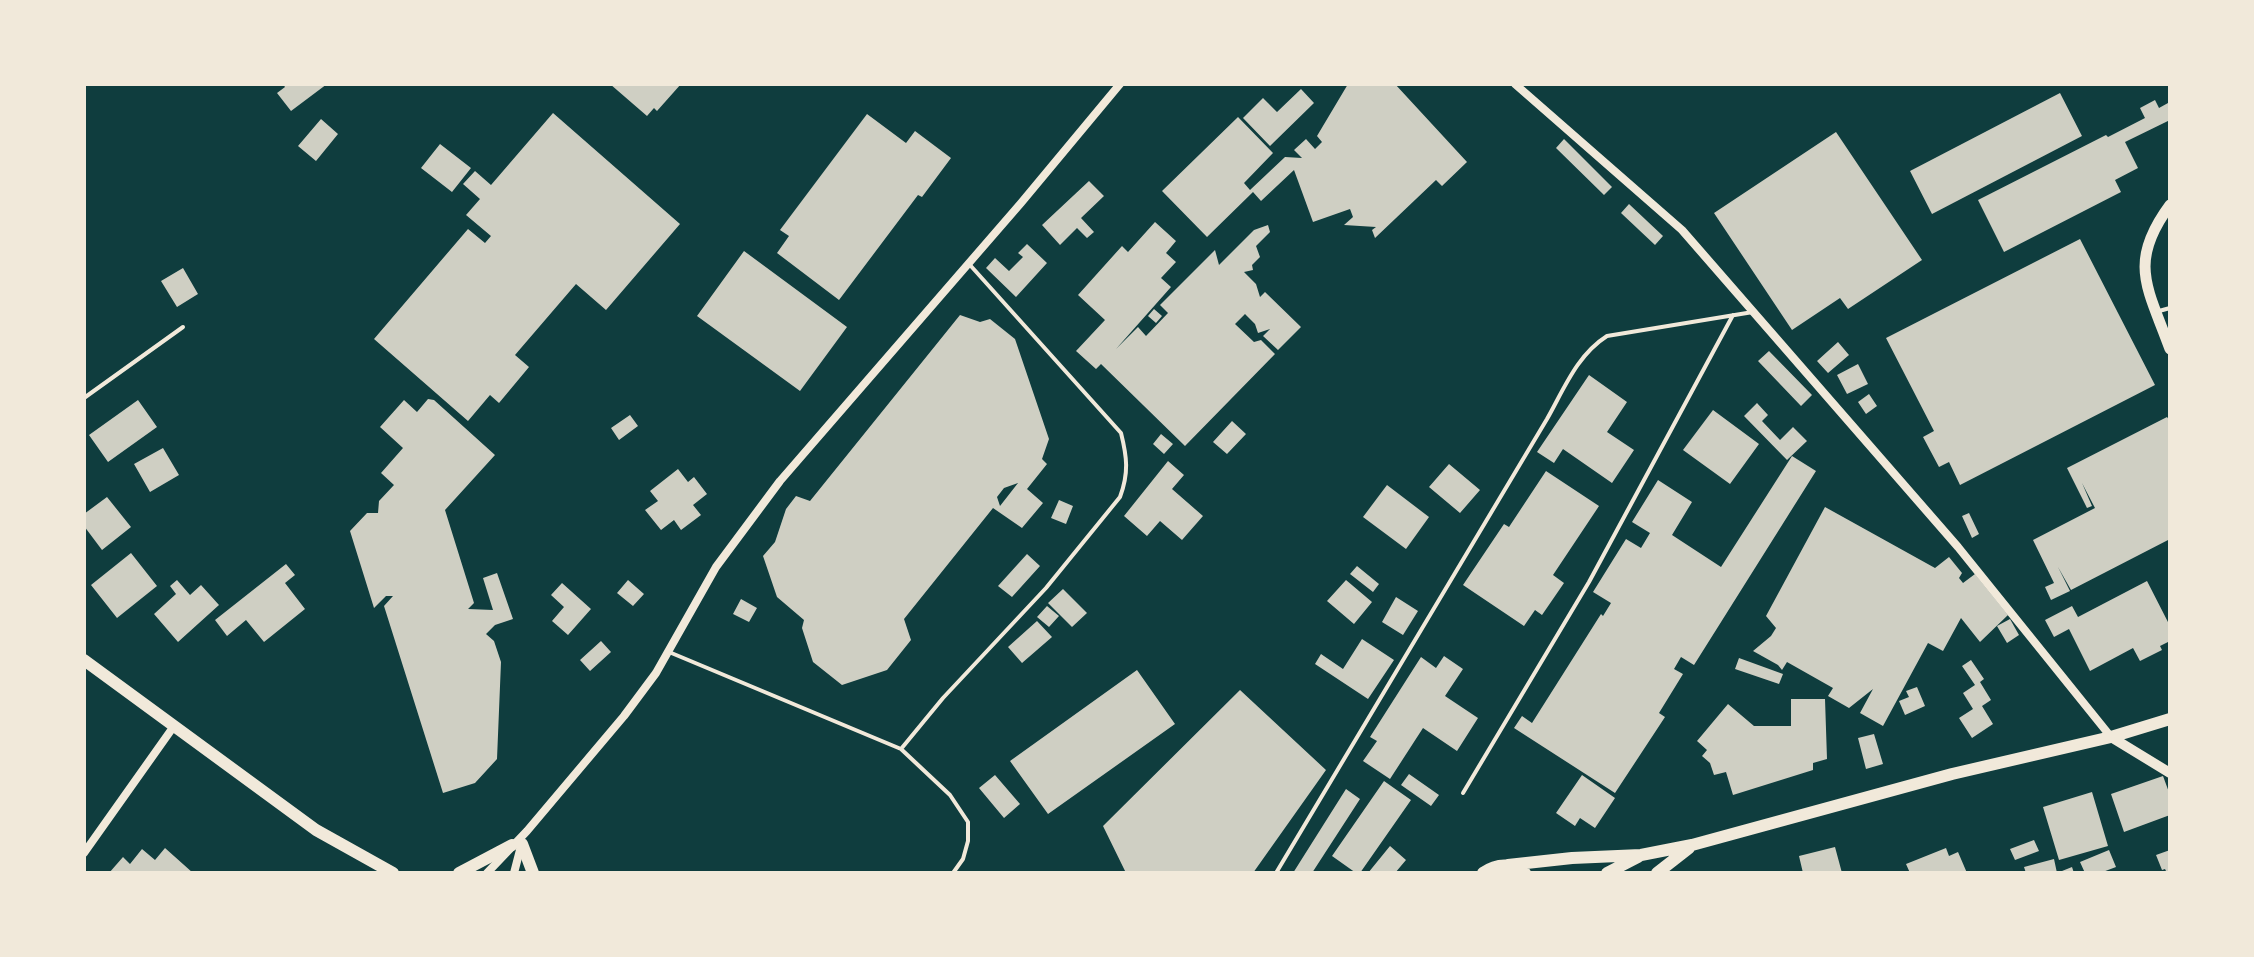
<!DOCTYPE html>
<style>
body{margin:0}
#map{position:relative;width:2254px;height:957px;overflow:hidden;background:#0f3d3e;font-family:"Zilla Slab",serif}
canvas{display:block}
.frame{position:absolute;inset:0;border:86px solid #f1e9da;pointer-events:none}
</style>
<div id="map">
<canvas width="2254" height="957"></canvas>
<div class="frame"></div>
</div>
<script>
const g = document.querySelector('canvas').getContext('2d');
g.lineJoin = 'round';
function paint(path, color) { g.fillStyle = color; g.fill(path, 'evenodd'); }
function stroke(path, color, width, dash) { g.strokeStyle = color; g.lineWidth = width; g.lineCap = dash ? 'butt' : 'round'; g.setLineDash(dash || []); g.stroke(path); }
const building = new Path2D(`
 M283,84h44l-36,27 -14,-18 8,-6z
 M610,84h71l-24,27 -3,-3 -7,8z
 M1348,84h47l72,78 -25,24 -6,-6 -61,58 -3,-8 4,-3 -32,-2 9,-8 -3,-8 -37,13 -19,-52 -33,31 -8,-9 -46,45 -45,-46 76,-74 35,36 -29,30 6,7 35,-33 17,1 -8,-8 12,-11 9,10 7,-7 -5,-6z
 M1301,89l13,14 -44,43 -27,-28 20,-20 14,14z
 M2060,93l22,43 -150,78 -22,-43z
 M2155,100l4,8 9,-5 2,17 -45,22 13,26 -23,12 6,12 -117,60 -26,-52 128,-65 2,2 37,-19 -5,-10z
 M553,113l127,111 -74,86 -30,-26 -61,71 14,12 -30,36 -9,-8 -22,26 -94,-82 94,-110 17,14 6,-7 -25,-21 14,-16 -17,-15 12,-13 16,14z
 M867,114l39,29 9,-12 36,27 -29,39 -4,-2 -79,105 -62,-47 12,-17 -9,-6z
 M321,119l17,15 -22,27 -18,-15z
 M1836,132l86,128 -74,49 -8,-11 -48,32 -78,-117z
 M1564,139l48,48 -8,8 -48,-47z
 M440,144l31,24 -19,24 -31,-24z
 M1089,181l15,15 -23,22 13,14 -7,6 -10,-10 -17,17 -18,-20z
 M1629,204l34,32 -8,9 -34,-32z
 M1155,222l21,19 -10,12 10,9 -15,16 10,9 -55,62 22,-22 8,9 22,-23 -8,-8 55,-55 4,15 35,-35 14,-5 2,7 -14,14 4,11 -8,8 1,5 -9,2 12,12 4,13 5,-5 36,35 -23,23 -15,-14 7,-7 -12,4 -3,-9 -10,-10 -10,10 19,18 7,-2 14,14 -90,92 -84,-82 -5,5 -20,-18 29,-31 -27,-25 44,-49 6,6z
 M2080,239l75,146 -195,100 -11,-23 -10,5 -16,-30 11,-6 -48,-93z
 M1027,244l20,19 -31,34 -30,-29 9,-10 14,13 14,-14 -5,-4z
 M744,251l103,76 -47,64 -103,-75z
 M183,268l15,26 -21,13 -16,-26z
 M1154,309l8,7 -6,7 -8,-7z
 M960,315l20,7 10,-3 25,20 34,100 -7,20 5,5 -20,25 16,14 -21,25 -29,-20 -89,111 7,21 -24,30 -45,15 -29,-23 -11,-34 2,-8 -27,-23 -14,-41 12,-14 11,-33 10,-13 14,5zM1018,483l-18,23 -3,-9 7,-9z
 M1838,342l11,13 -21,18 -11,-12z
 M1769,351l43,44 -11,11 -43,-45z
 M1858,364l10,20 -21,10 -10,-19z
 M1589,375l38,27 -20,30 27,18 -22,33 -49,-34 -9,14 -17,-11z
 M1869,394l8,12 -11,8 -8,-12z
 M428,399l6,1 61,55 -50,55 29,93 -6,6 25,1 -10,-32 14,-5 16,46 -18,6 -9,9 8,7 7,21 -4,97 -22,24 -32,10 -59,-187 9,-10h-7l-12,12 -24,-77 17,-18h11l1,-12 15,-16 -13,-12 22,-25 -23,-21 24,-27 13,12z
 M138,400l19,27 -49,35 -19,-27z
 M1757,403l11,12 -6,6 18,19 13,-13 14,14 -20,19 -43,-44z
 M1713,410l46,34 -29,40 -47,-34z
 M630,415l8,11 -19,14 -8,-12z
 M2167,417l3,4v118l-99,51 -13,-23 12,24 -19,9 -6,-13 9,-4 -21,-43 62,-32 -13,-25 10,23 -5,2 -20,-40z
 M1232,421l14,13 -19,20 -14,-12z
 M1161,434l12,10 -9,10 -11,-10z
 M163,448l16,27 -29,17 -16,-28z
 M1792,456l24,15 -122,194 -13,-8 -7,12 9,5 -24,39 6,4 -50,76 -101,-65 8,-12 10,7 69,-109 2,2 8,-13 -18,-11 33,-53 15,9 9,-15 -18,-11 26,-42 34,22 -20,33 49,32z
 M1168,461l16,14 -12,14 31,27 -21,24 -22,-19 -13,15 -23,-20z
 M1449,464l31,26 -20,23 -31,-26z
 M678,469l10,13 6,-5 13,17 -14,11 8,10 -20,15 -7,-10 -13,10 -16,-20 13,-9 -8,-10z
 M1546,471l53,35 -46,69 11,8 -22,32 -7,-5 -11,16 -61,-41 41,-61 5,3z
 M1387,485l42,32 -23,32 -43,-32z
 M107,497l24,30 -29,23 -18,-24v-12z
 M1059,500l14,6 -7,18 -15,-6z
 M1825,507l110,61 14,-11 13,16 -3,5 4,5 12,-9 33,41 -28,27 -19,-24 -18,33 -15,-8 -45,83 -23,-13 13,-24 -24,19 -21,-12 5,-8 -46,-26 -5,8 -4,-5 -25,-14 18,-15 5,-8 -10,-12z
 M1969,513l10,21 -7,4 -10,-22z
 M131,553l26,33 -40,32 -26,-33z
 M1027,554l13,12 -28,31 -14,-11z
 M286,564l9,11 -10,8 20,26 -41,33 -18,-22 -19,16 -12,-16z
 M1357,566l22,18 -6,8 -23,-18z
 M177,580l13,15 11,-10 18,20 -41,37 -24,-28 22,-20 -6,-8z
 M628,580l16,14 -11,12 -16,-13z
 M1346,580l26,22 -18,22 -27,-23z
 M2147,581l23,45v15l-10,5 2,4 -22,11 -7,-13 -43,23 -21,-42 -15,8 -9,-17 27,-14 6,11z
 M562,583l29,26 -23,26 -16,-14 12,-14 -13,-12z
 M1063,589l24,24 -15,14 -24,-24z
 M1396,597l22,14 -15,24 -21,-13z
 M741,599l16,9 -8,14 -16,-8z
 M1047,606l12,10 -10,11 -12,-10z
 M2010,619l9,16 -12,8 -10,-17z
 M1037,621l15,16 -30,26 -14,-16z
 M1362,639l32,21 -26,39 -53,-35 6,-10 22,15z
 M601,641l10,11 -21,19 -10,-11z
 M1444,656l19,13 -18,27 33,22 -21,33 -34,-23 -33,51 -27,-18 14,-20 -7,-4 51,-80 15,11z
 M1739,658l44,16 -4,10 -44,-15z
 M1971,660l13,19 -4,3 11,18 -9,6 11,18 -21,14 -13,-20 14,-9 -10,-16 12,-8 -13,-19z
 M1137,670l38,54 -127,90 -38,-53z
 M1917,687l8,19 -20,9 -6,-14 10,-4 -3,-6z
 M1240,690l86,80 -73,103h-127l-23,-47z
 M1791,699h34l2,60 -14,4v7l-80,25 -7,-23 -12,3 -4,-12 -8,-7 5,-6 -10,-9 31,-37 26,22h37z
 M1874,734l9,30 -17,5 -8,-31z
 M1409,774l30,21 -8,11 -30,-21z
 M995,775l25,29 -16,14 -25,-30z
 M1582,775l33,23 -20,30 -15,-10 -5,8 -19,-13z
 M2163,776l7,19v20l-46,17 -13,-38z
 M1384,781l27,19 -51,73h-4l-24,-17z
 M1346,789l14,10 -48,74h-19z
 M2092,792l16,54 -49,14 -16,-53z
 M2034,840l5,11 -24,9 -5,-11z
 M1390,846l16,14 -11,13h-27z
 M1835,847l7,26h-39l-4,-17z
 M165,848l28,25h-84l14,-16 7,7 12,-15 13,11z
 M1946,848l3,8 9,-4 9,21h-57l-4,-9z
 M2109,850l7,17 -16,6h-15l-5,-11z
 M2170,850v23h-3l-2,-4 -3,1 -6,-15z
 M2054,859l3,14 15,-6 2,6h-48l-2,-6z`);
const service = new Path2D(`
 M2159,311l11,-3
 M84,398l99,-71
 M669,652l232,97 49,46 18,27v19l-5,18 -10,14
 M901,749l42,-51 103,-110 74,-91c9,-24 7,-40 1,-64l-151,-168
 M1463,793l126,-211 144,-267
 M1276,873l271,-454c17,-30 30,-64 60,-83l146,-24`);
const minor = new Path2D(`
 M1515,84l167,146 276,317 153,190
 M84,853l90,-127
 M487,873l40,-42 97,-115 32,-43 60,-106 64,-86 241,-278 99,-119
 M514,873l7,-27`);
const tertiary = new Path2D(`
 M2111,737l59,36`);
const secondary = new Path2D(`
 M2170,205c-43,58 -22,83 0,144`);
const primary = new Path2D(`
 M84,660l232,170 77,43
 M522,844l11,29
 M1508,865l64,-7 69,-3 51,-10 260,-71 159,-37 59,-18
 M459,873l53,-28
 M1483,873c14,-10 29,-10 42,0
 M1607,873l31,-16
 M1657,873l32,-25`);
paint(building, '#cfcfc3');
stroke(service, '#f1e9da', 4);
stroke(minor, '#f1e9da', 8);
stroke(tertiary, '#f1e9da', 10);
stroke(secondary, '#f1e9da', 11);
stroke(primary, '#f1e9da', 12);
</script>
